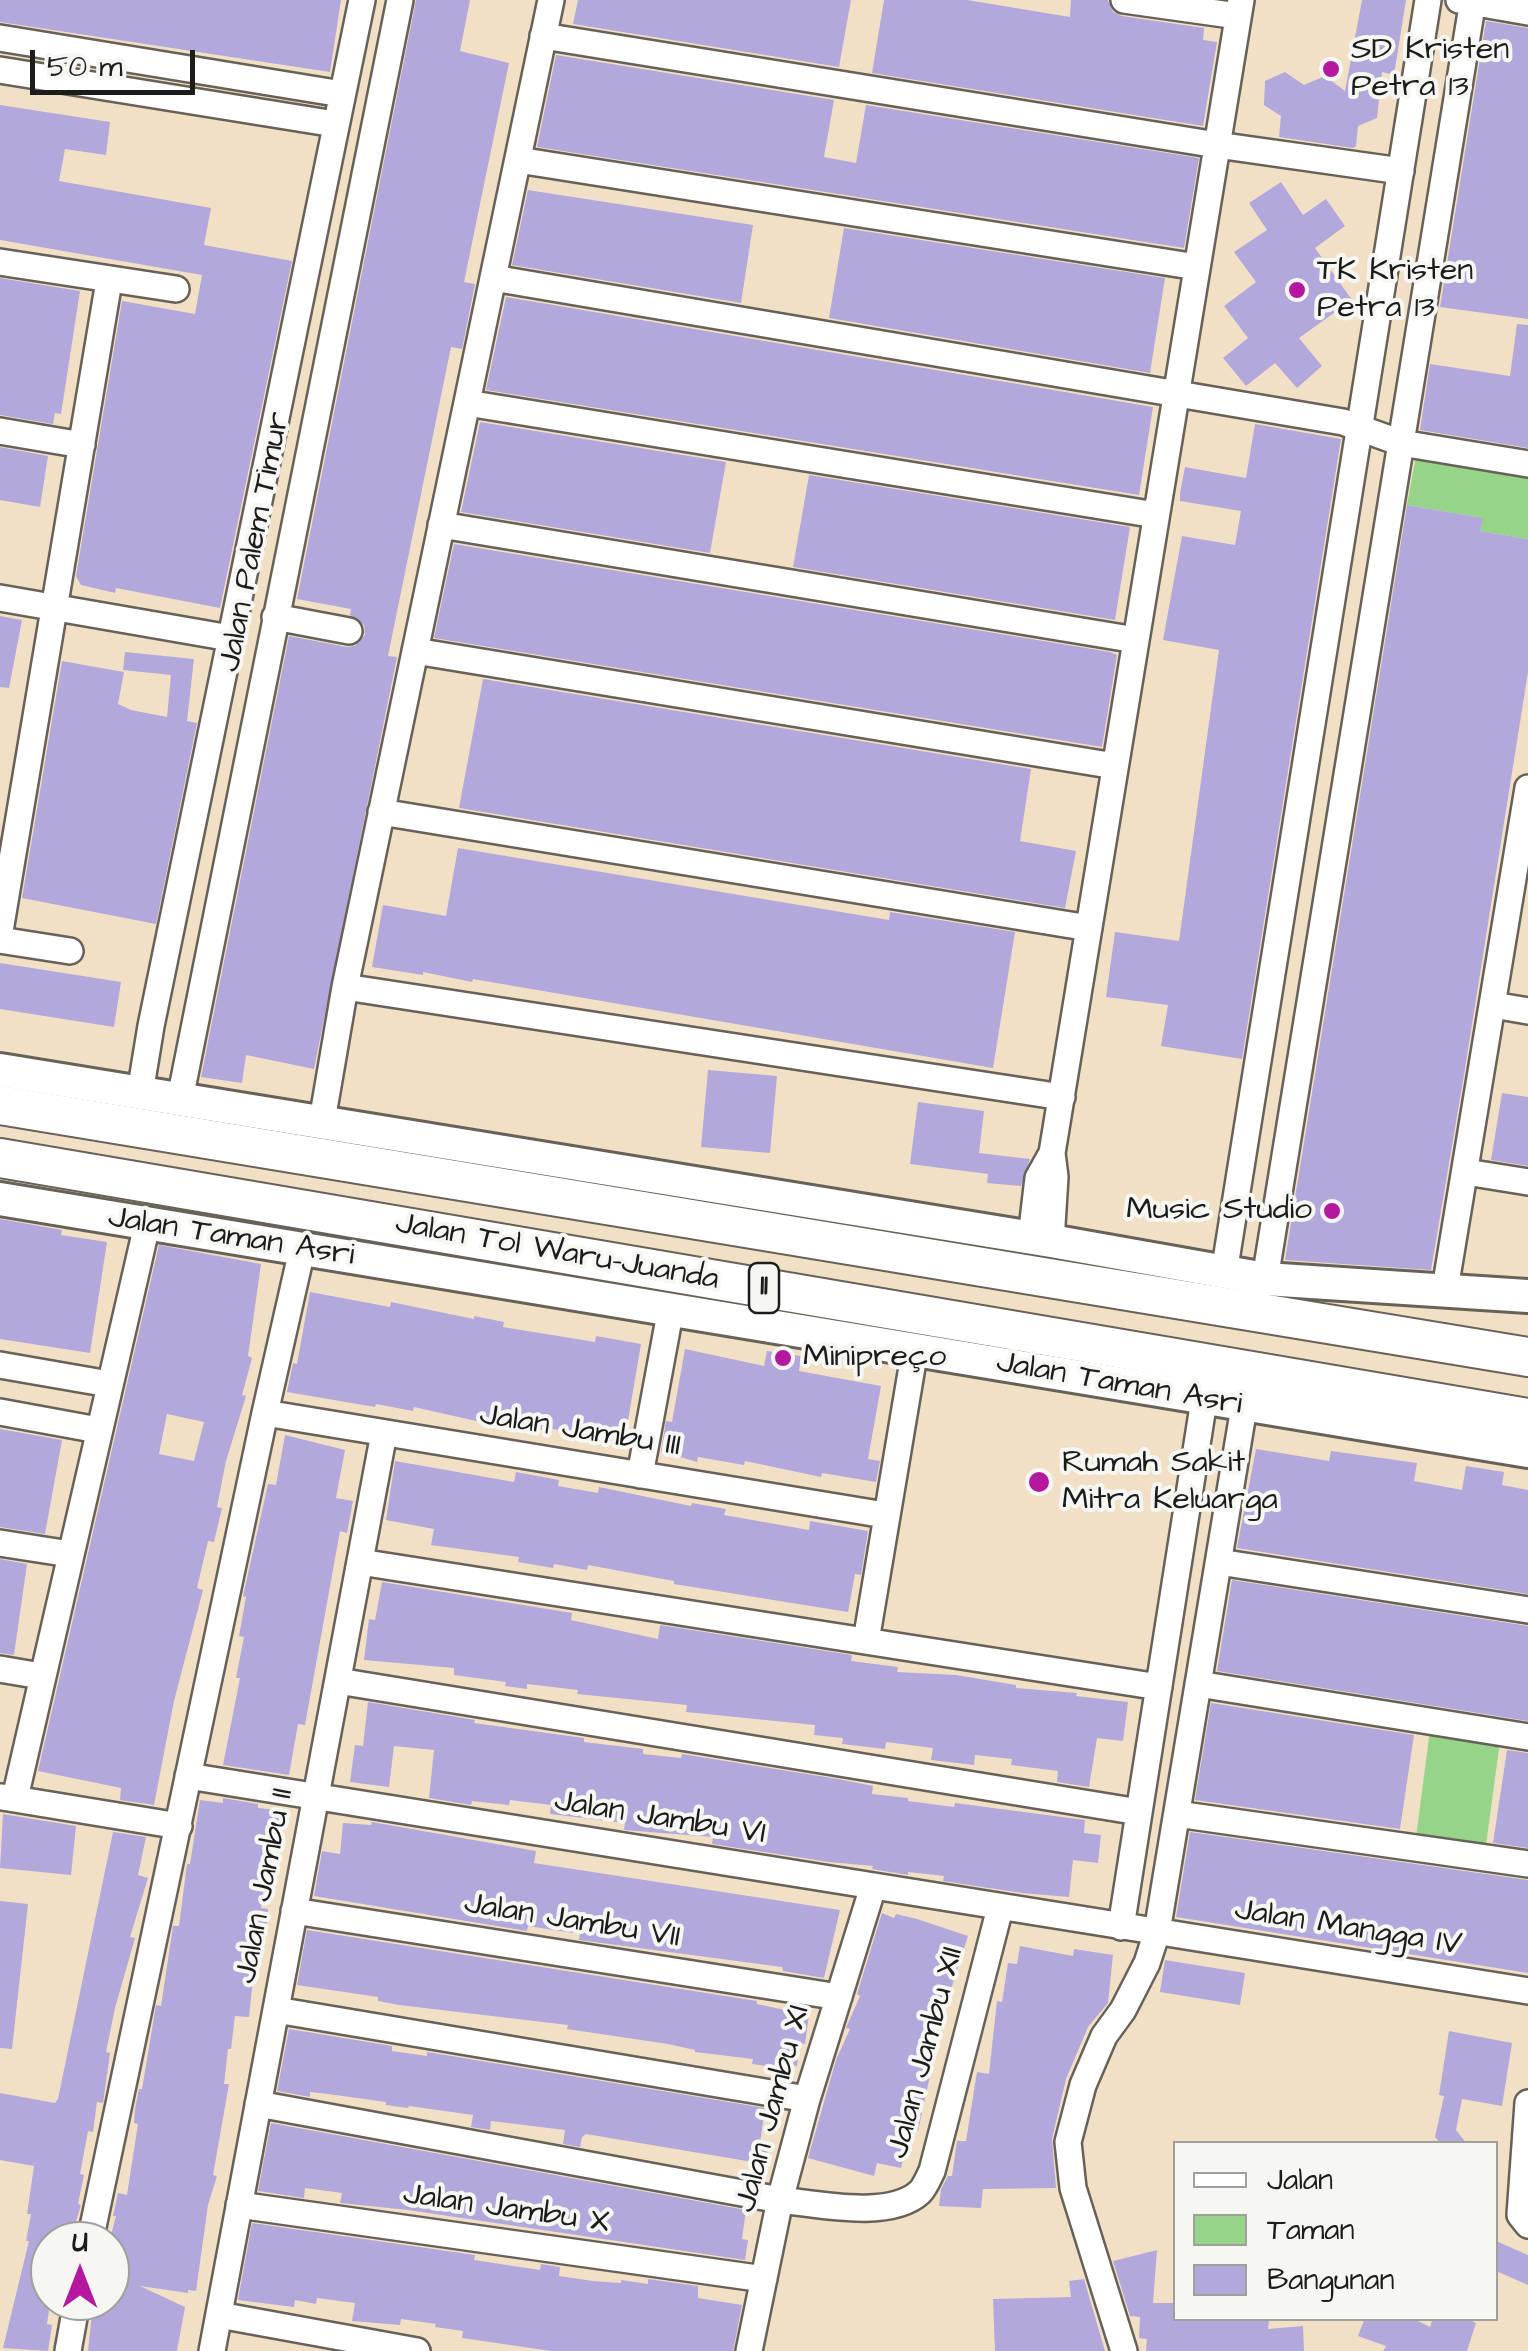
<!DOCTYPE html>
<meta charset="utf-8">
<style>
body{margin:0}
#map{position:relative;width:1528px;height:2351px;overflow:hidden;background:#f2e0c6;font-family:"Architects Daughter",sans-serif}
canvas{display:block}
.legend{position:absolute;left:1173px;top:2141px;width:325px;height:180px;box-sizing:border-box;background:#f6f6f2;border:2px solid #9f9f9c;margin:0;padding:12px 18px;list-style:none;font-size:30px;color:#1c1c1c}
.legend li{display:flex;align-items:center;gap:20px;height:50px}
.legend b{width:50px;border:2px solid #9f9f9c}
.north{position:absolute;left:30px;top:2221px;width:100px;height:100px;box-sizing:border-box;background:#f6f6f2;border:2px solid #9f9f9c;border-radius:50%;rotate:0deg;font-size:28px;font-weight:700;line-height:40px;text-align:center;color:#1c1c1c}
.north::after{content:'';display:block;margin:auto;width:35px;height:45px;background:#b5179e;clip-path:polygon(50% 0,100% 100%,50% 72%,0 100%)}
.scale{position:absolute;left:30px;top:50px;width:165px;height:45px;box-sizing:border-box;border:5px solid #1c1c1c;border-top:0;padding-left:12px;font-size:30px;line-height:35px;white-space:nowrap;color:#1c1c1c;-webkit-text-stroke:8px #f6f6f2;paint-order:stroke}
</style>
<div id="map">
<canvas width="1528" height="2351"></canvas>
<ul class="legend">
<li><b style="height:12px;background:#fff"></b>Jalan</li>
<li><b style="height:28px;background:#95d489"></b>Taman</li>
<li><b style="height:28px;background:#b3a8db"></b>Bangunan</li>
</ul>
<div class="north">U</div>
<div class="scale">50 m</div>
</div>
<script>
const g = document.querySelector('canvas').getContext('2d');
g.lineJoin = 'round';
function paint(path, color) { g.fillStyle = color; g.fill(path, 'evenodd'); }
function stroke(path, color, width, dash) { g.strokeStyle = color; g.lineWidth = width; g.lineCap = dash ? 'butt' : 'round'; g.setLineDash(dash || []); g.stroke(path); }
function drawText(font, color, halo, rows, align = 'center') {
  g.font = font + ' "Architects Daughter",sans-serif'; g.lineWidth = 8; g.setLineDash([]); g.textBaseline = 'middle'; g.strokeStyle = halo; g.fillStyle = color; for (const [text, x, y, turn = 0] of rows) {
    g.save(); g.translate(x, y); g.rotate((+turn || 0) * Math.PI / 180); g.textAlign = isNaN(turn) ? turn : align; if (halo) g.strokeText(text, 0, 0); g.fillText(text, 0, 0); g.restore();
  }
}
const green = new Path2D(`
 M1416,456l112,18v65l-48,-8 2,-13 -75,-13z
 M1430,1730l70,11 -14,104 -70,-8z`);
const building = new Path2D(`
 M0,0h341l-11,72 -330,-50z
 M416,0h54l-10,51 49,12 -45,219 11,2 -13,65 -11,-2 -63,309 9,1 -83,412 -68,-14 -4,28 -41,-6 88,-441 58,11 8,-1 10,-11 -1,-10 -14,-10 1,-6 -54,-10z
 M578,0h273l-12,67 -266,-43z
 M884,0h83l103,17 1,-17h37l5,12 9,4 82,12 -1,12 14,2 -14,84 -331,-53z
 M1362,0h44l-12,75 -12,-3 -5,46 -19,8 -2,20 -3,2 -74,-11 2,-21 -17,-11 1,-24 20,-9 19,13 21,-9 20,15z
 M1486,21l42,7v291l-88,-12z
 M556,55l278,45 -10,57 32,6 10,-58 333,53 -15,90 -647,-101z
 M0,105l110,17 -4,33 -41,-6 -6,32 152,27 -7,37 88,16 -72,347 -104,-20 -1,5 -34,-8 -5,-9 46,-275 73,13 7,-39 -202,-35z
 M1281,182l22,33 23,-16 19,27 -30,22 37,52 -53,38 23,28 -25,22 -22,-25 -29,23 -23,-28 25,-20 -24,-32 32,-24 -22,-30 33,-22 -18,-27z
 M528,190l225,35 -12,78 -229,-38z
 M844,228l321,50 -15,95 -321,-55z
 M0,278l80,13 -19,123 -6,-1 -2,11 -53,-9z
 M506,297l647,110 -14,88 -653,-105z
 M1517,324l11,1v123l-108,-18 10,-66 80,12z
 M480,422l246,40 -16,91 -249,-41z
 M1255,424l86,15 -99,620 -81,-13 7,-41 -62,-8 9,-65 64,9 40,-291 -56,-10 19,-104 53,9 6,-34 -61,-10v-8l5,-26 61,11z
 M0,447l48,9 -8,51 -40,-7z
 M809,475l321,52 -15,93 -322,-53z
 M1407,505l76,13 -3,13 48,8v133l-65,409 -32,189 -146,-10z
 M454,544l656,108 7,3 -15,92 -668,-109z
 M0,616l22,4 -13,68 -9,-1z
 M125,652l69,7 -7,62 10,2 -41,201 -134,-26 40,-237 62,11 -6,32 13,6 36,7 4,-42 -48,-5z
 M483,679l548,90 -11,72 56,10 -11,57 -606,-100z
 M458,848l431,72 1,-8 125,20 -22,136 -520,-89 -1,3 -49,-10v3l-51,-8 11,-62 63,11z
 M0,963l121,19 -7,45 -114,-18z
 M708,1070l69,6 -7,77 -69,-6z
 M1502,1093l26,4v69l-37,-6z
 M918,1102l66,9 -5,42 51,6 -9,27 -34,-3 1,-9 -78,-10z
 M0,1219l62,11 -1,5 46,7 -17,111 -90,-14z
 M159,1245l102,19 -13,92 4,2 -10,37 4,1 -20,65 -9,46 5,1 -8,34 -6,-1 -11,47 6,2 -29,111 -20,104 -34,-5 1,-12 -83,-17zM167,1414l37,8 -10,39 -35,-7z
 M310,1292l80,15 1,-5 83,17v-3l30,6 -1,5 92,15 1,-6 45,8 -17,100 -75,-16v3l-21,-3 1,-4 -34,-7 -1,8 -80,-18 -1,4 -37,-7 -1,3 -88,-15 6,-29 4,1z
 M685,1349l79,17 3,-15 34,5 -2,15 82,15 -13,73 12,2 -4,21 -54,-9 -1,4 -76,-16 -1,4 -46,-8 -1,5 -36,-11 5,-30 6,1z
 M0,1429l62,11 -17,94 -45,-7z
 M285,1435l60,15 -9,48 17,3 -6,32 -7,-2 -35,194 -7,-1 -9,51 -66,-10 17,-87h-4l8,-41 -5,-1 7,-39 -3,-1 25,-112 8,1z
 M1256,1449l73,12 2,-10 86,12 -3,18 48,9 4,-24 38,6 -2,13 26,5v104l-291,-46z
 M395,1461l119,21 2,-10 43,8 -1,6 40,7 1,-6 92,19 1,-3 34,6 -2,6 85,15 1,-9 58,10 -7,44 -6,-1 -7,38 -174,-28v-3l-86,-16 -1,5 -33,-6 -1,4 -35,-6 1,-5 -88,-12 3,-16 -48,-9z
 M0,1559l27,5 -13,91 -14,-2z
 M1232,1580l296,46v95l-311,-50z
 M382,1582l190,31 -1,7 87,19 2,-14 192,30 -1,6 47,6 -1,5 59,3 60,10v3l61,5 -1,3 52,6 -5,39 -26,-3 -8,49 -32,-5 1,-11 -47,-6 1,-6 -37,-4 -1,10 -43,-5 2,-12 -47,-6 -1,7 -43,-5 1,-6 -29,-3 1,-10 -129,-13 1,-7 -110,-11 1,-4 -51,-6v5l-22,-3 1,-4 -52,-7v-7l-90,-8 5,-41 6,1z
 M368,1702l107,18 -1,3 110,15v4l59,7v5l38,4 1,-4 156,25 35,7 -1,8 36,4v3l46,6 1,-4 130,17 -1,13 17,2 -3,28 -25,-3 -4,37 -47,-4 -79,-12 1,-5 -36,-4v3l-36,-6 1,-3 -44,-4 -117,-18 1,-7 -89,-7 1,-7 -75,-9 1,-9 -41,-5 -1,5 -37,-4 -1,4 -42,-7 5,-48 -40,-4 -5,41 -39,-5 5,-37 8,1z
 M1211,1703l203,32 -14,94 -205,-29z
 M1507,1750l21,3v95l-35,-5z
 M223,1798l35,6v4l27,3 -4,34 -12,-1 -8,64 7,1 -2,24 -8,-1 -9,85 -14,-1 -4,33h-3l-4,35h5l-16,91 4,1 -9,29 -12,86 -8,-1v3l-48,-7 45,21 -8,44h-89l5,-47 17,-3v-62l6,-23h-3l5,-23 9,2 11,-71 -4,-1 1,-14 4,-20h3l14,-84 5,1 12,-80h6l8,-62h3l10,-64 23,3z
 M3,1814l73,12 -5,49 -71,-7z
 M372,1822l164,29 -2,12 306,47 -16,68 -41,-7 -1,-4 -203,-27 1,-6 -52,-8 -1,5 -213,-35 8,-45 18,3 3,-31 28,2z
 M113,1832l33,5 -8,38 10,3 -18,59 5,1 -20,70 -9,44 4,1 -7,50 -6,-1 -4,30 -5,-1 -8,43 4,1 -6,29 3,1 -11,36h-20v63l-3,20 5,1 -4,26 -45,-3 26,-107h-3l5,-27h-4l7,-48 -34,-6v-67l55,10 3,-4z
 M1190,1832l338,48v93l-352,-56z
 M0,1901l28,3 -16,145 -12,-1z
 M882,1913l12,5 2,-4 21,5 51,17 -22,69 -7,-2 -15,48 11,2 -17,78 -8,-2 -9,39 -24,-5 -3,13 -66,-18 28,-98 14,-31 -4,-1 14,-32 -3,-2z
 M307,1930l450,71v3l52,11 -4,29 -5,-1 -3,23 -22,-3 -1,4 -22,-3 1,-5 -58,-7v-2l-27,-6 -101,-15 1,-4 -169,-20 -21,-4v-4l-81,-12z
 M1020,1946l53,10 1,-7 39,6 -5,48 -20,24 -22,52 -14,60 4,49 -73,1 -2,19 -42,-2 2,-17 7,-13h4l5,-35h9l11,-69 12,2 8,-73 5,1 6,-39 9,1z
 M1165,1960l80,13 -5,32 -80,-13z
 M289,2029l103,17v5l35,5v-4l338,56 -5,35 9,1 -4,20 -179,-30 -4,3 -2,10 -17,-3 2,-14 -74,-9 -1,9 -19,-3 2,-12 -64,-9 -1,2 -22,-3v-3l-58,-8 -18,-2v5l-33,-6z
 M1449,2031l63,12 -10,63 -40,-7 -6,31 11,14h-26l-6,-7 9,-41 -5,-1z
 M271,2123l475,87 -4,29 6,1 -3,20 -337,-50 -68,-7 2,-10 -37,-5 -1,10 -46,-7z
 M252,2223l223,32 -1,5 66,10 1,-6 19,3 -1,9 34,5 28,2v-3l27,4v-5l50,7v12l44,7 -9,46h-182l-89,-13 1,-7 -28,-4 1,-3 -35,-5 -1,6 -48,-4 3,-18 -38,-5 -1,6 -21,-4 -1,7 -56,-7z
 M1496,2241l32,14v30l-32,-14z
 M1157,2250l-4,53h23v15l93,3 -1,8 35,-3 1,25h-158l1,-12 -8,-1 1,-21 -10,-1 -17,-55z
 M1084,2279l21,72h-110l-2,-52 78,-2 -2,-16z
 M1365,2318h47l18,9 3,-9h32l11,5 -9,28h-84l3,-5 -28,-10z`);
const minor = new Path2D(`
 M1124,0l114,16
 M1459,0l69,12
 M543,36l674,109 184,26
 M0,38l342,56
 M0,70l335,54
 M518,160l679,107
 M0,262l176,27
 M493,278l850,144 58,21 127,21
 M467,403l689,112
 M0,431l82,14
 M441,525l695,115
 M0,598l230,40
 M275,617l74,14
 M415,651l700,115
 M381,812l708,116
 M0,931l109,-650
 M0,940l70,11
 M345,987l717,110
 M1493,1005l35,6
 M140,1093l11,-67 211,-1026
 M180,1099l220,-1099
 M322,1121l23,-134 206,-987
 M1466,1172l62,10
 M1031,1238l7,-60 14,-25
 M1051,1241l4,-64 -3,-24 189,-1153
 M1224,1273l204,-1273
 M1265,1279l208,-1279
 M1445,1289l83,-501
 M0,1365l109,19
 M0,1412l98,18
 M265,1413l620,102
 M640,1475l31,-167
 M0,1543l70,11
 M360,1562l799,125
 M1219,1562l309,48
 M866,1641l49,-292
 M0,1669l41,7
 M338,1681l801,131
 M1198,1684l330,53
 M188,1776l1340,215
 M2,1797l177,29
 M15,1798l132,-573
 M1177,1814l351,50
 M294,1911l545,86
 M1121,1927l83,-527
 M276,2010l531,89
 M1528,2103l-8,112 8,10
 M258,2104l522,96c38,4 110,20 140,-8 5,-5 9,-15 12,-21l68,-263
 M239,2205l525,74
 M90,2241l175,-828 37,-163
 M219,2315l198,36
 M68,2351l9,-50
 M212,2351l172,-918
 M749,2351l31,-151 27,-101 66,-212
 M1124,2351l-51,-163 -5,-46 15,-57 21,-49 19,-26 24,-47 10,-31 87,-525`);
const major = new Path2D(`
 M0,1070l1051,171 214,38 263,17
 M0,1199l1528,252`);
const highway = new Path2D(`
 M0,1105l1528,252
 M0,1158l1528,260`);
const markers = [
 [1331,69,10,"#b5179e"],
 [1297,290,10,"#b5179e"],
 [1332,1211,10,"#b5179e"],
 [783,1358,10,"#b5179e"],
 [1039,1482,12,"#b5179e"]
];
const shields = [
 [764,1288,30]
];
const shieldNames = [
 ["11",764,1288]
];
const poiNames = [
 ["SD Kristen",1351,51],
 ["Petra 13",1351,88],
 ["TK Kristen",1317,272],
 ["Petra 13",1317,309],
 ["Music Studio",1312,1211,"right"],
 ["Minipreço",803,1358],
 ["Rumah Sakit",1062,1464],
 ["Mitra Keluarga",1062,1501]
];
const streetNames = [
 ["Jalan Palem Timur",256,542,-79],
 ["Jalan Taman Asri",231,1238,9],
 ["Jalan Tol Waru–Juanda",557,1253,10],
 ["Jalan Taman Asri",1119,1385,10],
 ["Jalan Jambu III",580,1432,9],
 ["Jalan Jambu VI",660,1819,9],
 ["Jalan Jambu II",266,1886,-79],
 ["Jalan Jambu VII",572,1922,9],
 ["Jalan Mangga IV",1348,1929,9],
 ["Jalan Jambu XII",927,2053,-75],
 ["Jalan Jambu XI",774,2109,-75],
 ["Jalan Jambu X",506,2210,8]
];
paint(green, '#95d489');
paint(building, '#b3a8db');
stroke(minor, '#676158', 30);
stroke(major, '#676158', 38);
stroke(highway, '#676158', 42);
stroke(minor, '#fff', 25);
stroke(major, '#fff', 32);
stroke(highway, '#fff', 38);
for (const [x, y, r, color] of markers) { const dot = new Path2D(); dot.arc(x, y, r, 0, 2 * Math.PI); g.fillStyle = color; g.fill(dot); stroke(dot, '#f6f6f2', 4); }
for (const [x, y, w] of shields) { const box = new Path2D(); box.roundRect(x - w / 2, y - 25, w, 50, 8); g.fillStyle = '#f6f6f2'; g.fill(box); stroke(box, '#1c1c1c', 2.5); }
drawText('bold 30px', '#1c1c1c', null, shieldNames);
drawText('32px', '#1c1c1c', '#f6f6f2', poiNames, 'left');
drawText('32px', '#1c1c1c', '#f6f6f2', streetNames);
</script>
